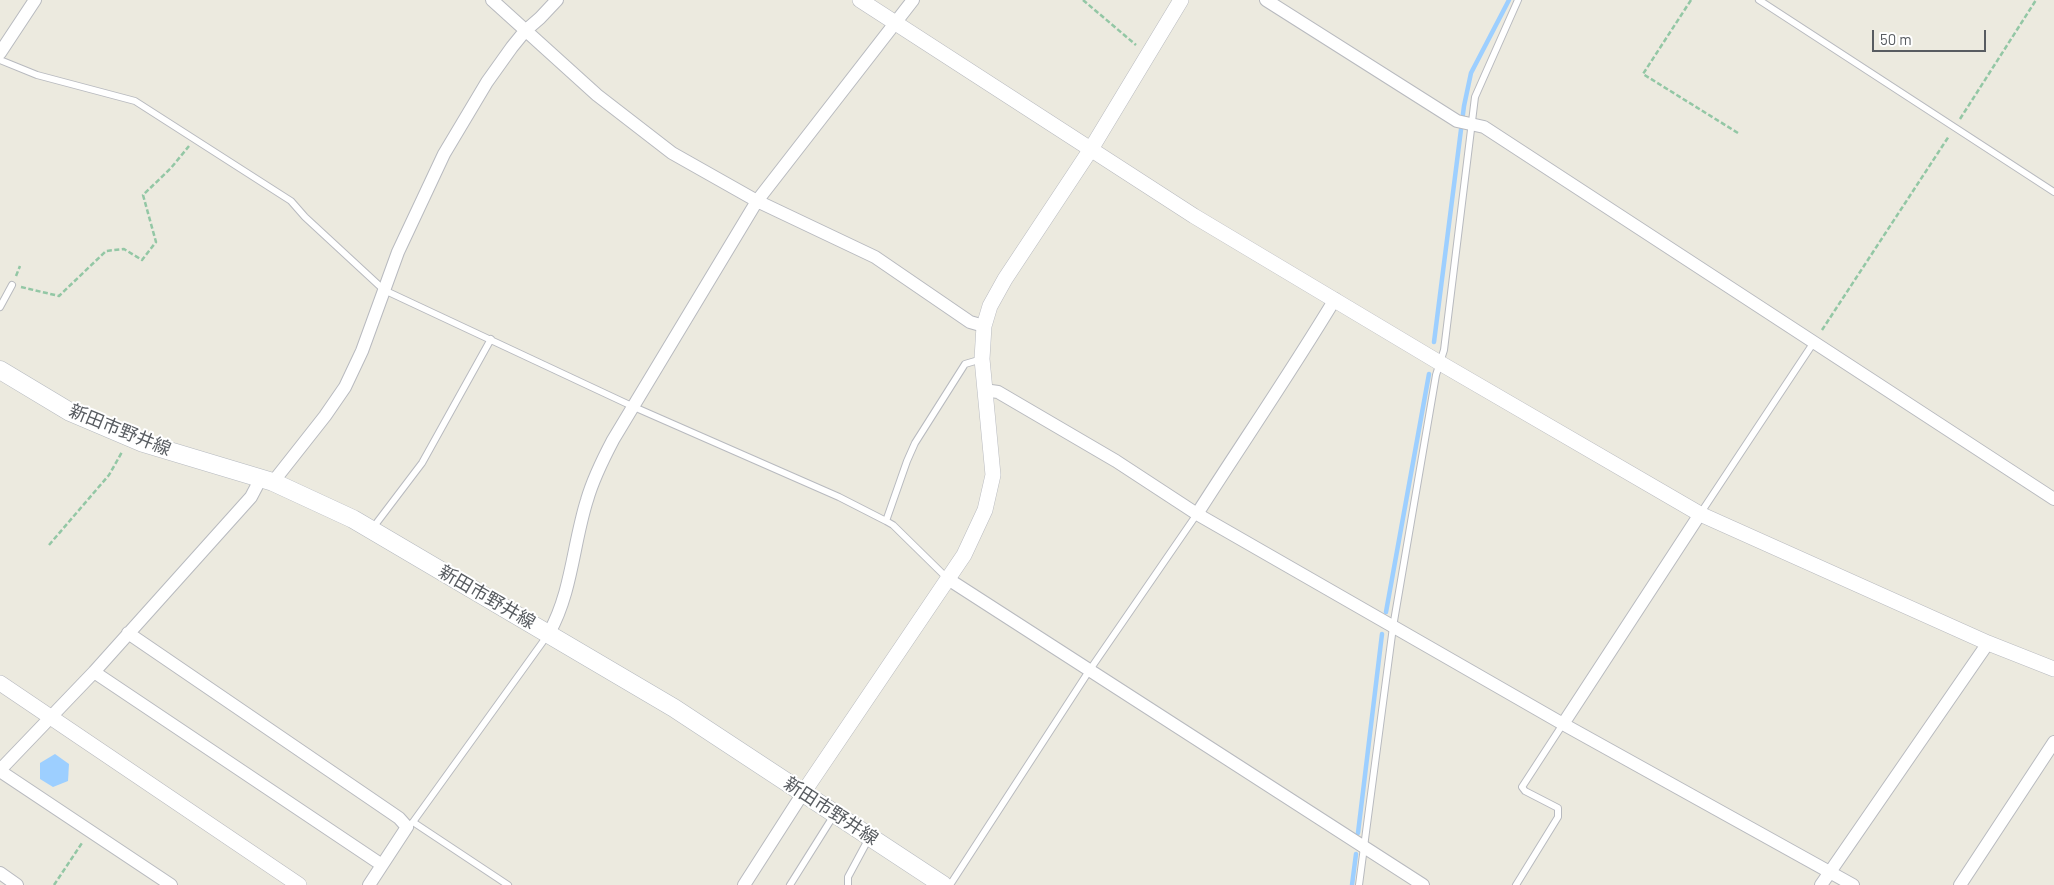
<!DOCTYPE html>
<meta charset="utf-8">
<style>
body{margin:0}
#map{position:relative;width:2054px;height:885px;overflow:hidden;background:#eceadf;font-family:Barlow,sans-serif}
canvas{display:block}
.scale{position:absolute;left:1872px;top:30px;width:114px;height:22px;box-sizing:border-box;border:2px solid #585c61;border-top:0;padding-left:6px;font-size:15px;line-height:18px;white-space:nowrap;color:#585c61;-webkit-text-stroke:4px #fff;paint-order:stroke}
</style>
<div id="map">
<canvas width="2054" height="885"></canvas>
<div class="scale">50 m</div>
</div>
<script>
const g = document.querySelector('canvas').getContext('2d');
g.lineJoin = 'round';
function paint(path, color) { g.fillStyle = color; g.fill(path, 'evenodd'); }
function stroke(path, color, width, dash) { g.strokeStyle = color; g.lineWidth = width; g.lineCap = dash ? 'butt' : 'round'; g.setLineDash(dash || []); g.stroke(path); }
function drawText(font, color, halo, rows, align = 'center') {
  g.font = font + ' Barlow,"Noto Sans JP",sans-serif'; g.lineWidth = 4; g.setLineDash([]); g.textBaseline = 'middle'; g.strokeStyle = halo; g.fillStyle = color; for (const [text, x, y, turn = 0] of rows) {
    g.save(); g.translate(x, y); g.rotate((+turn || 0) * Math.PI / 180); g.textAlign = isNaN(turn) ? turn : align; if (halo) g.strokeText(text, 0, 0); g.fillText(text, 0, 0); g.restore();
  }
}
const water = new Path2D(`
 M55,754l14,10 -1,17 -15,6 -13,-8v-16z`);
const stream = new Path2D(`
 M1434,342l30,-236 7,-33 38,-73
 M1386,612l43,-238
 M1358,833l24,-199
 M1352,885l4,-31`);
const path = new Path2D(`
 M1083,0l53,45
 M1691,0l-48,74 95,59
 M1960,119l76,-119
 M16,276l4,-10
 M21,287l38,9 47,-45 18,-2 18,11 14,-18 -13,-47 28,-27 18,-22
 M1822,330l127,-194
 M49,545l60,-70 13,-23
 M54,885l28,-42`);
const service = new Path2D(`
 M1759,0l295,192
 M0,60l37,15 98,26 156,100 14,16 79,73 250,117 205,90 47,24 7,4 55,54
 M0,307l12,-22
 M1700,514l114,-172
 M886,521l21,-60 8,-18 50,-79 17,-5
 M372,529l50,-66 69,-124
 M413,822l95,63
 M407,827l6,-5 134,-186
 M790,885l44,-70
 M848,885v-8l21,-39
 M950,885l139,-214 108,-157
 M1359,885l34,-258 43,-252 8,-25 31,-253 43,-97
 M1516,885l42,-68v-9l-33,-17 -3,-4 41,-63`);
const minor = new Path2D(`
 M492,0l105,95 75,58 85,48 118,56 95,65 14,4
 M1266,0l191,121 27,6 570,372
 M0,53l35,-53
 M984,390l14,2 118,69 81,53 366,210 290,161
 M273,482l52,-66 20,-29 17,-36 36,-99 46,-98 43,-72 25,-35 13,-16 15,-13 17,-18
 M1197,514c46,-72 94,-142 138,-215
 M948,579l475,306
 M128,633l271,185 8,9 -38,58
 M549,633c23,-41 24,-89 38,-133 6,-21 16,-41 26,-60l144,-239 156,-201
 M94,672l288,193
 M1563,724l137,-210
 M0,770l94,-98 157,-175 10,-19
 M0,771l171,114
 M0,873l17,12
 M744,885l59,-92
 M1821,885l167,-242
 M1960,885l94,-143`);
const tertiary = new Path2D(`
 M860,0l334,216 246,147 260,151 288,129 66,26
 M0,683l299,202
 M803,793l161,-238 21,-45 8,-35 -11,-116 2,-33 6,-20 15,-27 86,-130 90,-149`);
const secondary = new Path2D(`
 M0,370l70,42 73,31 130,39 80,37 321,189 269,177`);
const streetNames = [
 ["新田市野井線",120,430,22],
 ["新田市野井線",487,597,30],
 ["新田市野井線",831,811,33]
];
paint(water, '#9dcfff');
stroke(stream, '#9dcfff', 4.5);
stroke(service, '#b8babf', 8);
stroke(minor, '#b8babf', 14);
stroke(tertiary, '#b8babf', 16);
stroke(secondary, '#b5b9bf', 19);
stroke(path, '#93c7a5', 2.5, [5, 2.5]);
stroke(service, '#fff', 6);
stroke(minor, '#fff', 12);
stroke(tertiary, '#fff', 15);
stroke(secondary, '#fff', 18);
drawText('18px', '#585c61', '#fff', streetNames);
</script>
